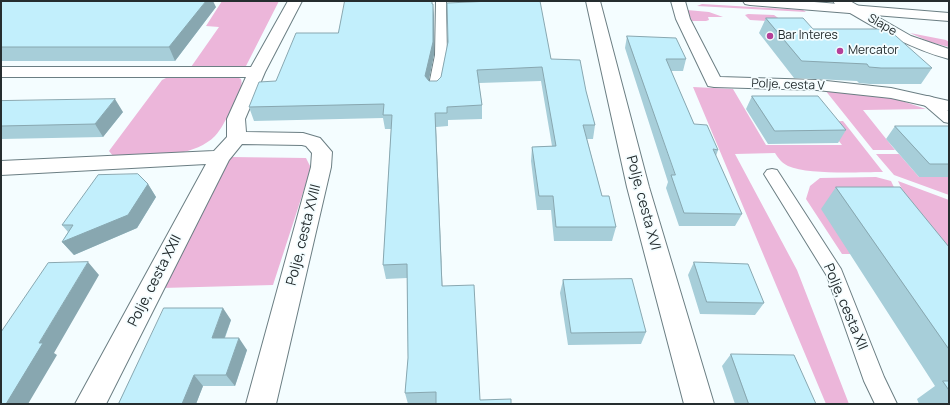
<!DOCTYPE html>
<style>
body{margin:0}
#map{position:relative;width:950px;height:405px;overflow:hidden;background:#f4fdff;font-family:Manrope,sans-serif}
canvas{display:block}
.frame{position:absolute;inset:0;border:2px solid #252d2f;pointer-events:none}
</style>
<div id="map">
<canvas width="950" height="405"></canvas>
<div class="frame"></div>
</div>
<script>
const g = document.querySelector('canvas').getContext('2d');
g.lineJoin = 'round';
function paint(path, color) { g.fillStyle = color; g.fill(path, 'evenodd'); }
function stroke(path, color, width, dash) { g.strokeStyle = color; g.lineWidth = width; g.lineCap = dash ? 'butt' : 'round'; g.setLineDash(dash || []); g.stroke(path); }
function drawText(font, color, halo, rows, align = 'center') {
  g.font = font + ' Manrope,sans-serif'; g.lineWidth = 3.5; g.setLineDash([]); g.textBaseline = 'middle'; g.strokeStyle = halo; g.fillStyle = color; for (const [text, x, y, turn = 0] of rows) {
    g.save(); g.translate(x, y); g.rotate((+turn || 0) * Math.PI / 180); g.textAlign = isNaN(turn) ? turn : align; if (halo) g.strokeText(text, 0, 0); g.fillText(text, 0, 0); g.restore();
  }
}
const green = new Path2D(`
 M222,1h57l-33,65 -55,1 28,-40 -13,-1z
 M702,4l101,6 3,2 -109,-6z
 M687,10l22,2 14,5h-15l1,3 -3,1h-14z
 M748,14l26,1 10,7 -34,-2 -5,-5z
 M910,33l36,7 3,2v5l-19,-5z
 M170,76l67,1 4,2c3,10 -6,25 -11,34 -5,7 -9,17 -15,23 -24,24 -70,19 -102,20l-4,-5 53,-71z
 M693,87l40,2 33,56h76l-18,-23 19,-1 40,51c-24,0 -75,3 -95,-6 -6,-3 -9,-7 -13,-13l-40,1 62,116 52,134h-23z
 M825,90l68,8 33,11 -63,1 32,40h-22z
 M876,154h23l20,23h30v18l-55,-20z
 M230,157l76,1 5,10 -38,117 -111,3z
 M876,177l15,4 13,27 -54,46h-8l-36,-55 4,-13 10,-8z
 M898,181l51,19v55l-39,-48z`);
const lane = new Path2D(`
 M436,1h10l1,54 -7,35 -2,3h-8l-2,-3 7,-35z
 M927,96l5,1 17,15v11l-5,-1 -22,-19 -1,-3 1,-3z
 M772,169l5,1 64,99 43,108 13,27h-22l-11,-23 -37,-105 -63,-102 3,-4z`);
const street = new Path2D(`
 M288,1h14l-37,71 -20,47 1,13 57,1 17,5 12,14 -1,15 -55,237h-30l65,-237 1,-14 -6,-7 -4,-1 -60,-1 -13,16 -123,244h-31l131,-240 -205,11v-14l213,-10 13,-14v-18l19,-42h-245v-10h250z
 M586,1h14l49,186 65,217h-30l-57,-217z
 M671,1h14l5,18 30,58 97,3 74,8 58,13v10l-58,-13 -74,-8 -103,-3 -6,-1 -32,-67z
 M833,1h17l61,35 38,13v10c-42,-11 -77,-33 -114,-55z`);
const secondary = new Path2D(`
 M743,1h59l147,12v8l-199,-16 -5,-1z`);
const wall = new Path2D(`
 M1,1l215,6 -41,54h-174z
 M432,4l2,12v39l-6,25 1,1h8l4,-4 7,-35 103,17 35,32 9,34 -2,14h-6l15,57 14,31 -4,14h-58l-3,-31h-14l-6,-49 1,-14 20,-1 -11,-65 -62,2 3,22v14l-34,1v6l-12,1v277h-28l-3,-11 3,-35 -1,-80 -21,1 -3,-14 8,-136h-6l-2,-11 -129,3 -5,-14 27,-26 62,-48z
 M766,18l47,11 119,39 -11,16h-51l-11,-1 -2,-2 -63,-3 -35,-45z
 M627,36l59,23 -3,12h-12l23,53 24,26 -2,6 26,58 -7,12h-56l-13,-38 2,-6 -43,-134z
 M752,96l94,34 -8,13 -70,1 -22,-35z
 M1,101l122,11 -20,25 -102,2z
 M895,126h54v51h-30l-33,-38z
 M148,184l8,13 -19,31 -63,27 -12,-13 6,-10 -6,-7z
 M836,187l113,60v157h-30l-2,-5 18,-13 -114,-177z
 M694,262l70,41 -9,12 -55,-1 -12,-39z
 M563,280l83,52 -5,12 -73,1 -8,-52z
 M231,320l-6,18 22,12 -12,36h-32l-7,18h-81h3z
 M731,354l85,50h-81l-13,-38z`);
const shadedWall = new Path2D(`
 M206,1h7l3,6 -41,54 -6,-14z
 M433,4l1,12v39l-7,35 -2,-14z
 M115,99l8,13 -20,25 -8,-13z
 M435,113l1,14 7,173 -1,-14z
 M148,184l8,13 -19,31 -63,27 -12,-13z
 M88,262l11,13 -45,78 3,2 -29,49h-22l33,-61z
 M223,308l8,12 -11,30 -8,-12z
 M239,338l8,12 -12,36 -9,-11z
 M194,375l9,11 -7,18h-14z`);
const building = new Path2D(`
 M1,1h205l-37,46h-168z
 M345,1h87v3h1v38l-8,34 4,5h8l4,-4 7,-35 -1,-39 45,-2h48l11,58 29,1 6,31 9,34h-12l19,71h7l7,31h-60l-3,-31h-14l-7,-49 24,-1 -14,-79 -65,3 5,35 -35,2v6h-12l7,173 32,-1 6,115 31,-1v5h-75v-12l-31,1 3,-35 -1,-94 -24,1 9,-150h-9l1,-11 -135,3 10,-25 17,-1 20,-48h42z
 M766,18h37l10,11h75l44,39h-51l-12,-1 -2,-3 -65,-3z
 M627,36l49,2 10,21h-20l28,65 13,1 11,25 -5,-1 29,65 -58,-1 -13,-38h4z
 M752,96h66l28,34 -71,1z
 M115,99l-20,25 -94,2v-25z
 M895,126h54v38h-19z
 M138,174l10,10 -20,31 -66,27 11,-17h-11l36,-50z
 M836,187h64l49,60v102z
 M88,262l-49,81h4l-37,61h-5v-72l47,-69z
 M694,262l54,2 16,39 -57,-1z
 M632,279l14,53 -75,1 -8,-53z
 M164,308h59l-11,30h27l-13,37h-32l-12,29h-67h3z
 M731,354l63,1 22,49h-67z
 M943,381h6v9z`);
const markers = [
 [770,36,4,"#b54098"],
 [840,51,4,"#b54098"]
];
const farStreetnames = [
 ["Slape",882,25,30],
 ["Polje, cesta V",788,85,2]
];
const farPoinames = [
 ["Bar Interes",778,36],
 ["Mercator",848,51]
];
const streetNames = [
 ["Polje, cesta XVI",643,203,75],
 ["Polje, cesta XVIII",304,235,-76],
 ["Polje, cesta XXII",155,281,-63],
 ["Polje, cesta XII",845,307,67]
];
paint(green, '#ecb6da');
stroke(lane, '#6b7e83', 2);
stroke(street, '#6b7e83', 2);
stroke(secondary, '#6b7e83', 2);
paint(lane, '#fff');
paint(street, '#fff');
paint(secondary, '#fff');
paint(wall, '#a7ced9');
paint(shadedWall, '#88a7b0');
paint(building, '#c2effc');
stroke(building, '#88a7b0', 1);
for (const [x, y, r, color] of markers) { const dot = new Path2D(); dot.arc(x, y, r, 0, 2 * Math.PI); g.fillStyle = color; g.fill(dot); stroke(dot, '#f4fdff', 1.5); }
drawText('12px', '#252d2f', '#f4fdff', farStreetnames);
drawText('12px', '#252d2f', '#f4fdff', farPoinames, 'left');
drawText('14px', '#252d2f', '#f4fdff', streetNames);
</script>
